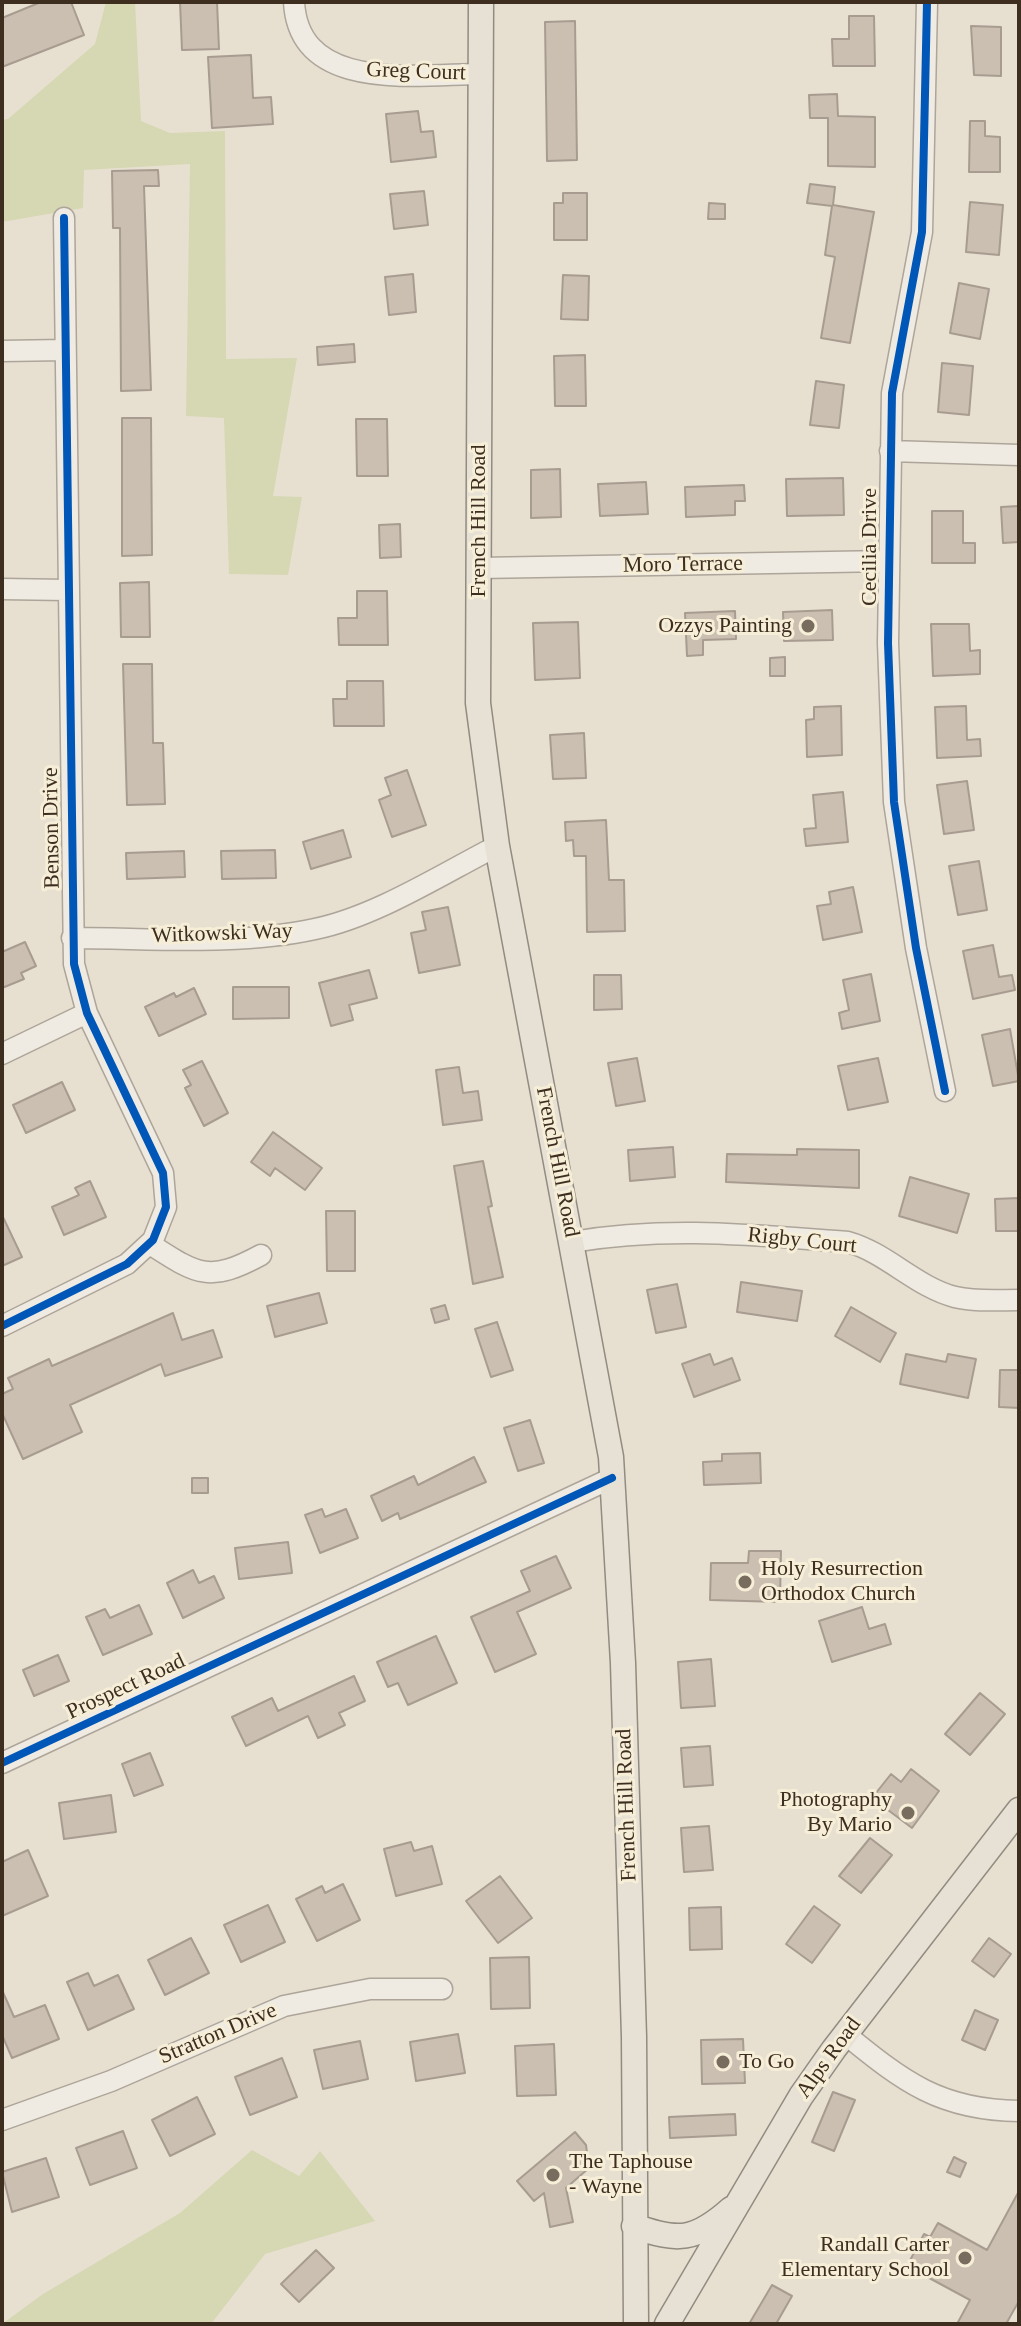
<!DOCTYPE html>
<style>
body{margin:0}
#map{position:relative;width:1021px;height:2326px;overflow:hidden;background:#e7e0d1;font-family:"Times New Roman",serif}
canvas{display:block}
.frame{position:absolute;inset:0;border:4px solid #3d2e20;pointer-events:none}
</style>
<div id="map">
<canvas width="1021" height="2326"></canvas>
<div class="frame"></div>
</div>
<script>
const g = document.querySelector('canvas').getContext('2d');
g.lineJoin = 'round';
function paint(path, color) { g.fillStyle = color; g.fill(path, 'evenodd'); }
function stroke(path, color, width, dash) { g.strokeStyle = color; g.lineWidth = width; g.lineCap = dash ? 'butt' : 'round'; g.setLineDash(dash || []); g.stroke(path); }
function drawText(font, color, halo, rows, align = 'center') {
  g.font = font + ' "Times New Roman",serif'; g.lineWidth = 6; g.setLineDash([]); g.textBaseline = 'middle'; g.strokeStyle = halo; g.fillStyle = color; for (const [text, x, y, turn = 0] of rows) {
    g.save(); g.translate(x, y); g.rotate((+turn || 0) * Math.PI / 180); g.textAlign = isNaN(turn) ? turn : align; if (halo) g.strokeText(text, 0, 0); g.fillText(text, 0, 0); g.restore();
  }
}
const green = new Path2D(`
 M106,2h29l6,119 29,12 55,-2 1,228 71,-1 -24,138 29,1 -14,78 -59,-1 -5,-156 -38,-2 4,-252 -106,6 -1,38 -81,14v-102l6,-1 87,-75z
 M252,2150l47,26 21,-25 55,70 -110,33 -54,70h-209l41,-30 137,-81z`);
const building = new Path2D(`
 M41,2h30l13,33 -82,32v-49z
 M180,2h37l2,47 -37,1z
 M849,16h25l1,50h-42l-1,-27h17z
 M575,21l2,139 -30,1 -2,-139z
 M971,26l30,1v49l-27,-1z
 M251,55l2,43 18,-1 2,27 -61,4 -4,-71z
 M837,94l1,22 37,1v50l-47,-1v-48h-18l-1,-23z
 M418,111l3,21 12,-1 3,26 -45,5 -5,-48z
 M970,121h15v15l15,1v35h-31z
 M158,170l1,16h-15l7,204 -30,1 -1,-163h-7l-1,-57z
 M810,184l25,3 -2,18 41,7 -24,131 -29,-5 14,-81 -10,-2 7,-49 -25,-3z
 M424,191l4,34 -34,4 -4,-35z
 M563,193h24v47h-33v-37h9z
 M970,202l33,3 -4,50 -33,-3z
 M709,203l16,1v15h-17z
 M413,274l3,38 -27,3 -4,-38z
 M563,275l26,1 -1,44 -27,-1z
 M959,283l30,6 -9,50 -30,-6z
 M354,344l1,18 -37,3 -1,-18z
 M585,355l1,51h-31l-1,-50z
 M942,363l31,3 -4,49 -31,-3z
 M816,381l28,4 -5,43 -29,-3z
 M122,418h29l1,137 -30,1z
 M356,419h31l1,57h-31z
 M560,469l1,48 -30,1v-48z
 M843,478l1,37 -57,1 -1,-37z
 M646,482l2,32 -48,2 -2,-32z
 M744,485l1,16h-10v14l-49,2 -1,-30z
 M1019,506v36l-16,1 -2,-36z
 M932,511h31v32h12v20h-43z
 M400,524l1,33 -21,1 -1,-33z
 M149,582l1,55h-29l-1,-54z
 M357,591h30l1,54h-49l-1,-27h19z
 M832,610l1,30 -49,1 -1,-29z
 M735,611l1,28 -33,1v15l-16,1 -2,-43z
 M578,622l2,56 -45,2 -2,-57z
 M931,624h38l1,27 10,-1v24l-47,2z
 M785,657v19h-15v-18z
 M123,664h29l1,79h10l2,61 -38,1z
 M347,681h36l1,45h-50l-1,-27h14z
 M841,706l1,49 -35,2 -1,-37 8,-1v-12z
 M966,706l1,34 13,-1 1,17 -44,2 -2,-51z
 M584,733l2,45 -33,1 -3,-44z
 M407,770l19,55 -34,12 -13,-37 12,-5 -6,-17z
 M967,781l7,49 -30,4 -7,-49z
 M843,792l5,50 -42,4 -2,-17 12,-1 -3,-33z
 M606,820l3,60h15l1,51 -38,1 -1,-76h-12l-1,-16 -7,1 -1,-19z
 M343,830l8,27 -40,12 -8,-27z
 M275,850l1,28 -54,1 -1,-28z
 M184,851l1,26 -58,2 -1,-26z
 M979,861l8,49 -29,5 -9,-49z
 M853,887l9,45 -39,8 -6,-34 14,-2 -2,-12z
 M448,907l12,58 -41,8 -8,-40 15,-3 -4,-18z
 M25,942l11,24 -15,7 3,6 -22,9v-36z
 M993,945l6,32 13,-2 3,15 -42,9 -10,-48z
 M369,970l8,28 -28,7 4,15 -22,6 -12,-43z
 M871,974l9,47 -38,8 -3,-16 10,-3 -6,-30z
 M594,975h27l1,34 -28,1z
 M233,987h56v31l-56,1z
 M194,988l12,26 -47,22 -14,-29 29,-14 2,4z
 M1010,1029l9,52 -26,5 -11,-51z
 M637,1058l8,43 -29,5 -8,-43z
 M878,1058l10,44 -40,8 -10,-44z
 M202,1061l26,52 -24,13 -19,-38 6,-3 -8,-15z
 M459,1067l4,26 15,-2 4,29 -39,5 -7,-55z
 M62,1082l13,28 -49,23 -13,-28z
 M273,1132l49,36 -17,22 -30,-22 -5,8 -19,-14z
 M673,1147l2,30 -45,4 -2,-31z
 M797,1149l62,1v38l-133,-6 1,-28 70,1z
 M483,1161l9,45 -4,1 15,70 -30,7 -19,-118z
 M910,1177l59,17 -12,39 -58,-17z
 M90,1181l16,36 -42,18 -12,-28 27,-12 -4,-7z
 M1019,1198v33h-23l-1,-32z
 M326,1211h29v60h-28z
 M2,1215l20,42 -20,9z
 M741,1282l61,9 -5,30 -60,-9z
 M677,1284l9,43 -30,6 -9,-43z
 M319,1293l8,30 -52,14 -8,-31z
 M445,1305l4,14 -14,4 -4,-14z
 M851,1307l45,26 -16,29 -45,-26z
 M173,1313l9,27 31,-10 9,27 -57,19 -4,-12 -91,41 12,27 -59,27 -21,-46v-19l11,-5 -5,-11 41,-19 3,7z
 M497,1322l16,48 -22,7 -16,-48z
 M710,1354l4,11 18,-7 8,22 -46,17 -12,-33z
 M906,1354l40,8 2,-8 28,5 -8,39 -68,-14z
 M1000,1370h19v38l-20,-1z
 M530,1420l14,43 -26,8 -14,-43z
 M760,1453l1,30 -57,2 -1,-23 19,-1v-7z
 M474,1457l12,25 -86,37 -2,-6 -16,8 -11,-25 43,-20 4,9z
 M192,1478h16v15h-16z
 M322,1509l3,8 21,-8 12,29 -38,15 -15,-38z
 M288,1542l4,31 -53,6 -4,-31z
 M749,1551h32l-1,51 -70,-2 1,-37h37z
 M556,1556l15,32 -54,24 19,42 -41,18 -24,-55 59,-26 -9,-20z
 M193,1570l6,13 15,-7 10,22 -41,20 -16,-35z
 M139,1605l13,29 -49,21 -17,-38 19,-8 5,9z
 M862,1607l7,22 16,-5 6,20 -59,18 -13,-41z
 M436,1636l21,47 -49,22 -10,-22 -10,4 -11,-25z
 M58,1655l11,26 -35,15 -11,-26z
 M711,1659l4,47 -34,2 -3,-46z
 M354,1676l11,25 -26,12 6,12 -27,13 -10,-22 -62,30 -14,-29 40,-19 6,13z
 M980,1693l25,21 -35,41 -25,-21z
 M710,1746l3,39 -29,2 -3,-39z
 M150,1753l13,32 -29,11 -12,-32z
 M911,1769l28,22 -27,37 -40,-30 19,-24 10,8z
 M111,1795l5,37 -52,7 -5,-36z
 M709,1826l4,44 -29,2 -3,-44z
 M870,1838l22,17 -31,38 -22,-17z
 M411,1842l3,9 18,-5 10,38 -46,12 -12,-47z
 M28,1850l20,46 -46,20v-54z
 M500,1876l32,42 -34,25 -32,-42z
 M343,1884l17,36 -43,21 -21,-42 26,-13 3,7z
 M268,1905l17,37 -44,20 -17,-37z
 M814,1906l26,19 -28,38 -26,-19z
 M721,1907l1,42 -32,1 -1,-42z
 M191,1938l18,35 -44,22 -17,-35z
 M989,1938l22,16 -17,23 -22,-16z
 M529,1957l1,51 -39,1 -1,-51z
 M88,1973l6,13 24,-11 16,34 -46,21 -21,-48z
 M2,1990l12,27 31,-12 14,34 -47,19 -10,-23z
 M975,2010l23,10 -13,30 -23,-10z
 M458,2034l7,39 -49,8 -6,-39z
 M743,2039l2,44 -43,1 -1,-44z
 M360,2041l8,38 -45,10 -9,-39z
 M554,2044l2,51 -39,1 -2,-50z
 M282,2058l15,39 -47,18 -15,-38z
 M833,2092l22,8 -21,51 -22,-9z
 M197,2097l18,37 -45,22 -18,-36z
 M735,2114l1,21 -66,3 -1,-21z
 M123,2131l14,37 -47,17 -14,-37z
 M575,2132l11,13 3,23 -23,20 7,34 -23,5 -6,-34 -10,8 -17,-20z
 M954,2157l12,6 -6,14 -13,-5z
 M46,2158l13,39 -47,15 -10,-40z
 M1019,2191v110l-13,23h-49l13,-24 -63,-34 17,-32 6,3 8,-14 49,27z
 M316,2250l18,18 -35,34 -18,-18z
 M772,2285l20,11 -16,28h-27z`);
const minor = new Path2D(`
 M294,2c5,92 124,72 188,72
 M927,2l-5,230 -30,161 -4,250 6,159 22,146 29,143
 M2,351l62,-1
 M890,451l129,4
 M479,568l409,-7
 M2,589l65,1
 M72,938c79,0 165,8 243,-9 60,-12 127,-55 182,-83
 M2,1054l85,-41
 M572,1242c96,-16 179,-7 276,0 39,11 68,45 107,55 21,5 43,3 64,3
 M150,1244c48,31 59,39 111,11
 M2,1326l125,-62 26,-24 13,-33 -3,-34 -76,-160 -13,-49 -10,-746
 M2,1763l610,-285
 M845,2034c59,48 95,76 174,77
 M2,2120l109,-39 173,-75 86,-17h72`);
const major = new Path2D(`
 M481,2l-3,701 19,143 114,611 12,206 11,374 2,287
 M634,2226c44,16 61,15 97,-17
 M667,2324l134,-228 33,-47 185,-239`);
const cycleway = new Path2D(`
 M927,2l-5,230 -30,161 -4,250 6,159 22,146 29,143
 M2,1326l125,-62 26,-24 13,-33 -3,-34 -76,-160 -13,-49 -10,-746
 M2,1763l610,-285`);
const markers = [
 [808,626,8,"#786c5e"],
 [745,1582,8,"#786c5e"],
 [908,1813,8,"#786c5e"],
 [723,2062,8,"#786c5e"],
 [553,2175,8,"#786c5e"],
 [965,2258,8,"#786c5e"]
];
const streetNames = [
 ["Greg Court",416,72,2],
 ["French Hill Road",479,521,-90],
 ["Cecilia Drive",870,547,-90],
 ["Moro Terrace",683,565,-1],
 ["Benson Drive",52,828,-91],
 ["Witkowski Way",222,934,-2],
 ["French Hill Road",557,1162,79],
 ["Rigby Court",802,1241,6],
 ["Prospect Road",126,1687,-25],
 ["French Hill Road",627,1805,-92],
 ["Stratton Drive",218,2034,-23],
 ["Alps Road",829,2058,-54]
];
const poiNames = [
 ["Ozzys Painting",792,626],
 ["Holy Resurrection",761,1569,"left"],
 ["Orthodox Church",761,1594,"left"],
 ["Photography",892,1800],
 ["By Mario",892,1825],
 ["To Go",739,2062,"left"],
 ["The Taphouse",569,2162,"left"],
 ["- Wayne",569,2187,"left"],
 ["Randall Carter",949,2245],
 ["Elementary School",949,2270]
];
paint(green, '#d6d7b3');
paint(building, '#cbbfb2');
stroke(building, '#a89c90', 2);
stroke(minor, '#ada599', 23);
stroke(major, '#928b80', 27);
stroke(minor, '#efebe3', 20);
stroke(major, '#e6e1d4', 24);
stroke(cycleway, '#0057b8', 8);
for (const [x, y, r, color] of markers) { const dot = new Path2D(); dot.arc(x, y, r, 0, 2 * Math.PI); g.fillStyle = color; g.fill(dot); stroke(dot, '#f7eed8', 3); }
drawText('22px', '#3d2e20', '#f7eed8', streetNames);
drawText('22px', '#3d2e20', '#f7eed8', poiNames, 'right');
</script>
